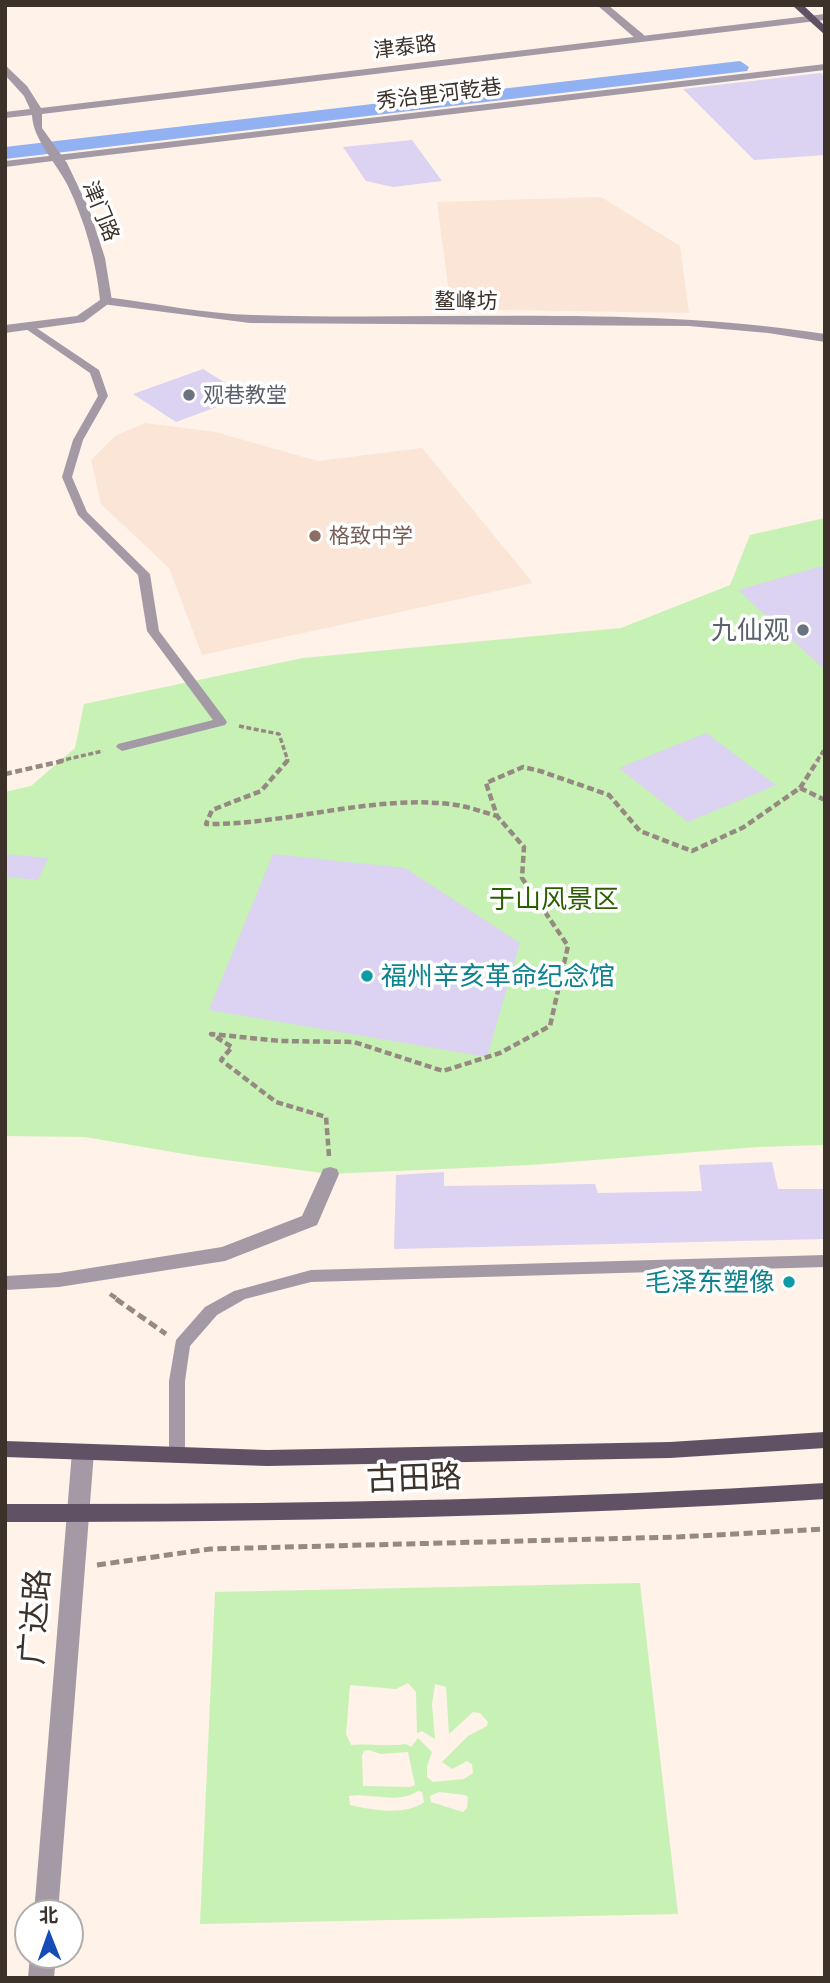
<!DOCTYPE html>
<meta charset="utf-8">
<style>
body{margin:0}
#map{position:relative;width:830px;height:1983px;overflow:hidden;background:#fef2e9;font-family:Commissioner,"Noto Sans SC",sans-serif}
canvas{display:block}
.frame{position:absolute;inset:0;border:7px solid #3d322a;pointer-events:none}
.north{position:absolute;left:14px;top:1899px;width:70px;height:70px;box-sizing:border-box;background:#fff;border:2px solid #b1adaa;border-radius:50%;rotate:359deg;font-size:19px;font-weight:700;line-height:28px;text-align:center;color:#3d322a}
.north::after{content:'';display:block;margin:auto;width:24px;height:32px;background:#164cb8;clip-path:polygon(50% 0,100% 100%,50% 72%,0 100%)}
</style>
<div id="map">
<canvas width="830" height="1983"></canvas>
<div class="frame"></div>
<div class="north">北</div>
</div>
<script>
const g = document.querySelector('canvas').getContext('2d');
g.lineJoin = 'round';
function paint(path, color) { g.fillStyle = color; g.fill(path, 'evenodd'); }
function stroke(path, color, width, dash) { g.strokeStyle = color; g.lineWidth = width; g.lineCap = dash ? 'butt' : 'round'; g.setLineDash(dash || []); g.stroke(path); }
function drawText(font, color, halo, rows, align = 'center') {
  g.font = font + ' Commissioner,"Noto Sans SC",sans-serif'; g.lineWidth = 7; g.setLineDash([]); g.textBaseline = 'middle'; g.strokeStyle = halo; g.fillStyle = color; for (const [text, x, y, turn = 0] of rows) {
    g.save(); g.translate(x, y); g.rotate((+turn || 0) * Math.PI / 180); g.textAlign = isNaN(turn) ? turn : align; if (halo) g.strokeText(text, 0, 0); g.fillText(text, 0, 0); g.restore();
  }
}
const built = new Path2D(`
 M601,197l79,49 9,67 -238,-4 -14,-107z
 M145,423l70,9 103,29 104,-13 111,135 -331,72 -33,-87 -68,-64 -10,-44 24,-24z`);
const green = new Path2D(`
 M825,518v627l-67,2 -227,18 -201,9 -134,-18 -111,-19 -80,-1v-344l26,-6 44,-38 9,-44 219,-46 318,-30 109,-43 20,-50z
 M640,1583l38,331 -478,10 15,-332zM408,1683l8,9 1,41 5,-2 13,8 -3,-35 3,-20 11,3 3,47 24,-22 7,1 8,9 -1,4 -19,10 -26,26 10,7 15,-8 5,3 1,9 -9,6 -31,3 -6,-5v-11l5,-14 -14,-14 -7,9 -5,-3c-19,3 -37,-1 -55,1l-5,-11 4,-49 46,4zM369,1750l11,4 28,-2 7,33 -5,2 -47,-1 -1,-30 2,-5zM418,1791l4,1 2,10c-17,14 -54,8 -74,3l-1,-9c22,-4 48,9 69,-5zM439,1792l26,3 3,2 -1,11 -4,4 -32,-10 -1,-6z`);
const canal = new Path2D(`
 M740,61l9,6 -2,4 -742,88v-12z`);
const building = new Path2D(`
 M821,73l4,4v78l-71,5 -71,-71z
 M412,140l30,41 -49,6 -27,-6 -23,-34z
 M203,369l43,27 -70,26 -43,-28z
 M825,565v105l-87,-80z
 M706,733l70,52 -88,37 -69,-54z
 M5,854l43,4 -10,22 -33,-3z
 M273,854l132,14 115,75 -33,114 -278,-47z
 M772,1162l6,27h47v50l-431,10 2,-74 48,-3v14l151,-2 3,9 104,-2 -3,-26z`);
const pathFar2 = new Path2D(`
 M239,726l40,8 9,27
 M59,761l44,-10
 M817,761l8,-13`);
const pathFar1 = new Path2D(`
 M288,760l-27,31 -49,19 -6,14c82,1 171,-31 250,-19 14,2 27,7 41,11
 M5,774l62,-14
 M800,788l18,-28
 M329,1156l-3,-39 -50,-15 -55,-42 11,-13 -21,-13 69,7 74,1 89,29 57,-18 50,-27 18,-80 -46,-68 2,-31 -27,-31 -11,-33 37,-16 17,4 69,24 31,36 52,20 52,-24 56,-39 25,12
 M110,1294l9,6`);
const path = new Path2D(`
 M116,1299l50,35
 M97,1565l113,-16 468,-12 147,-8`);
const service = new Path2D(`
 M26,325h6l67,45 9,26 -25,44 -11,37 15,35 63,62 9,57 66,88 2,3 -2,3 -103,26 -6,-4 2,-3 95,-24 -66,-89 -9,-56 -60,-60 -16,-38 11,-37 25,-44 -8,-23 -64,-44z
 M825,1255v12l-514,15 -66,17 -28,16 -27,31 -5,35v74l-2,5 -6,2 -6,-2 -2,-5v-74l7,-41 29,-33 29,-16 77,-21z`);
const pedestrian = new Path2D(`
 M57,155l5,3 -1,2 -56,7v-6z`);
const minor = new Path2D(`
 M597,5h11l36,30v4h-8z
 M825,64v6l-768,91 -5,-3 5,-3z
 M106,297c48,6 99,17 147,18 191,6 383,-10 572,19v8l-57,-9 -79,-7 -439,-3 -148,-19 -2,-3z
 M330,1167l7,2 2,5 -22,51 -92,36 -166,26 -54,3v-14l54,-3 163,-26 80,-31 19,-42 2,-5z`);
const tertiary = new Path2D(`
 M825,14v6l-783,94v14l25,35 22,46 16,49 7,43 -28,21 -79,11v-8l72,-9 23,-16c-4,-40 -15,-78 -32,-114 -12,-24 -35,-46 -36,-71l-27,3v-6l25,-3 -6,-13 -19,-21v-10l22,21 14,22z
 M83,1444l7,2 4,6 -36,461h-24l38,-461 4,-6z
 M30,1955h26l-2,23h-26z`);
const primary = new Path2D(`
 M792,5h11l22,21v9z
 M825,1432v16l-155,10 -403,8 -262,-9v-16l262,9 403,-8z
 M825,1483v16c-273,18 -546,23 -820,23v-18c274,1 547,-4 820,-21z`);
const markers = [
 [189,395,7,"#6b7280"],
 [315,536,7,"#8d6e63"],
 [803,630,7,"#6b7280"],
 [367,976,7,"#0f9aa8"],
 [789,1282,7,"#0f9aa8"]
];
const farStreetnames = [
 ["津泰路",405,47,-7],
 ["秀治里河乾巷",439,94,-7],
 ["津门路",101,211,68],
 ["鳌峰坊",466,301]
];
const farWorshipnames = [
 ["观巷教堂",203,395]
];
const farEducationnames = [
 ["格致中学",329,536]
];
const worshipNames = [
 ["九仙观",789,630]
];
const parkNames = [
 ["于山风景区",554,899]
];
const cultureNames = [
 ["福州辛亥革命纪念馆",381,976],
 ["毛泽东塑像",775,1282,"right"]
];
const nearStreetnames = [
 ["古田路",414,1478,-2],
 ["广达路",35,1617,-86]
];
paint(built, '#fbe5d6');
paint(green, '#c8f1b5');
paint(canal, '#91b1f2');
paint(building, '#dcd2f1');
stroke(pathFar2, '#958a81', 3.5, [5, 2.5]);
stroke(pathFar1, '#958a81', 4.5, [7, 3.5]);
stroke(path, '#958a81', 5, [9, 4.5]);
paint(service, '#a39aa5');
paint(pedestrian, '#a39aa5');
paint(minor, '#a39aa5');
paint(tertiary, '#a39aa5');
paint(primary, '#615164');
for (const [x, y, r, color] of markers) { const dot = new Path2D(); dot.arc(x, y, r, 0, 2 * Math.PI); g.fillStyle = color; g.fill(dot); stroke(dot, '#fff', 2.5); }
drawText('21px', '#3d322a', '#fff', farStreetnames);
drawText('21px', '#5b616d', '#fff', farWorshipnames, 'left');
drawText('21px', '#785e54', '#fff', farEducationnames, 'left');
drawText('26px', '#5b616d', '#fff', worshipNames, 'right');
drawText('26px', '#2b5d01', '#fff', parkNames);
drawText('26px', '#0d838f', '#fff', cultureNames, 'left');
drawText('32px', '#3d322a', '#fff', nearStreetnames);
</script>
